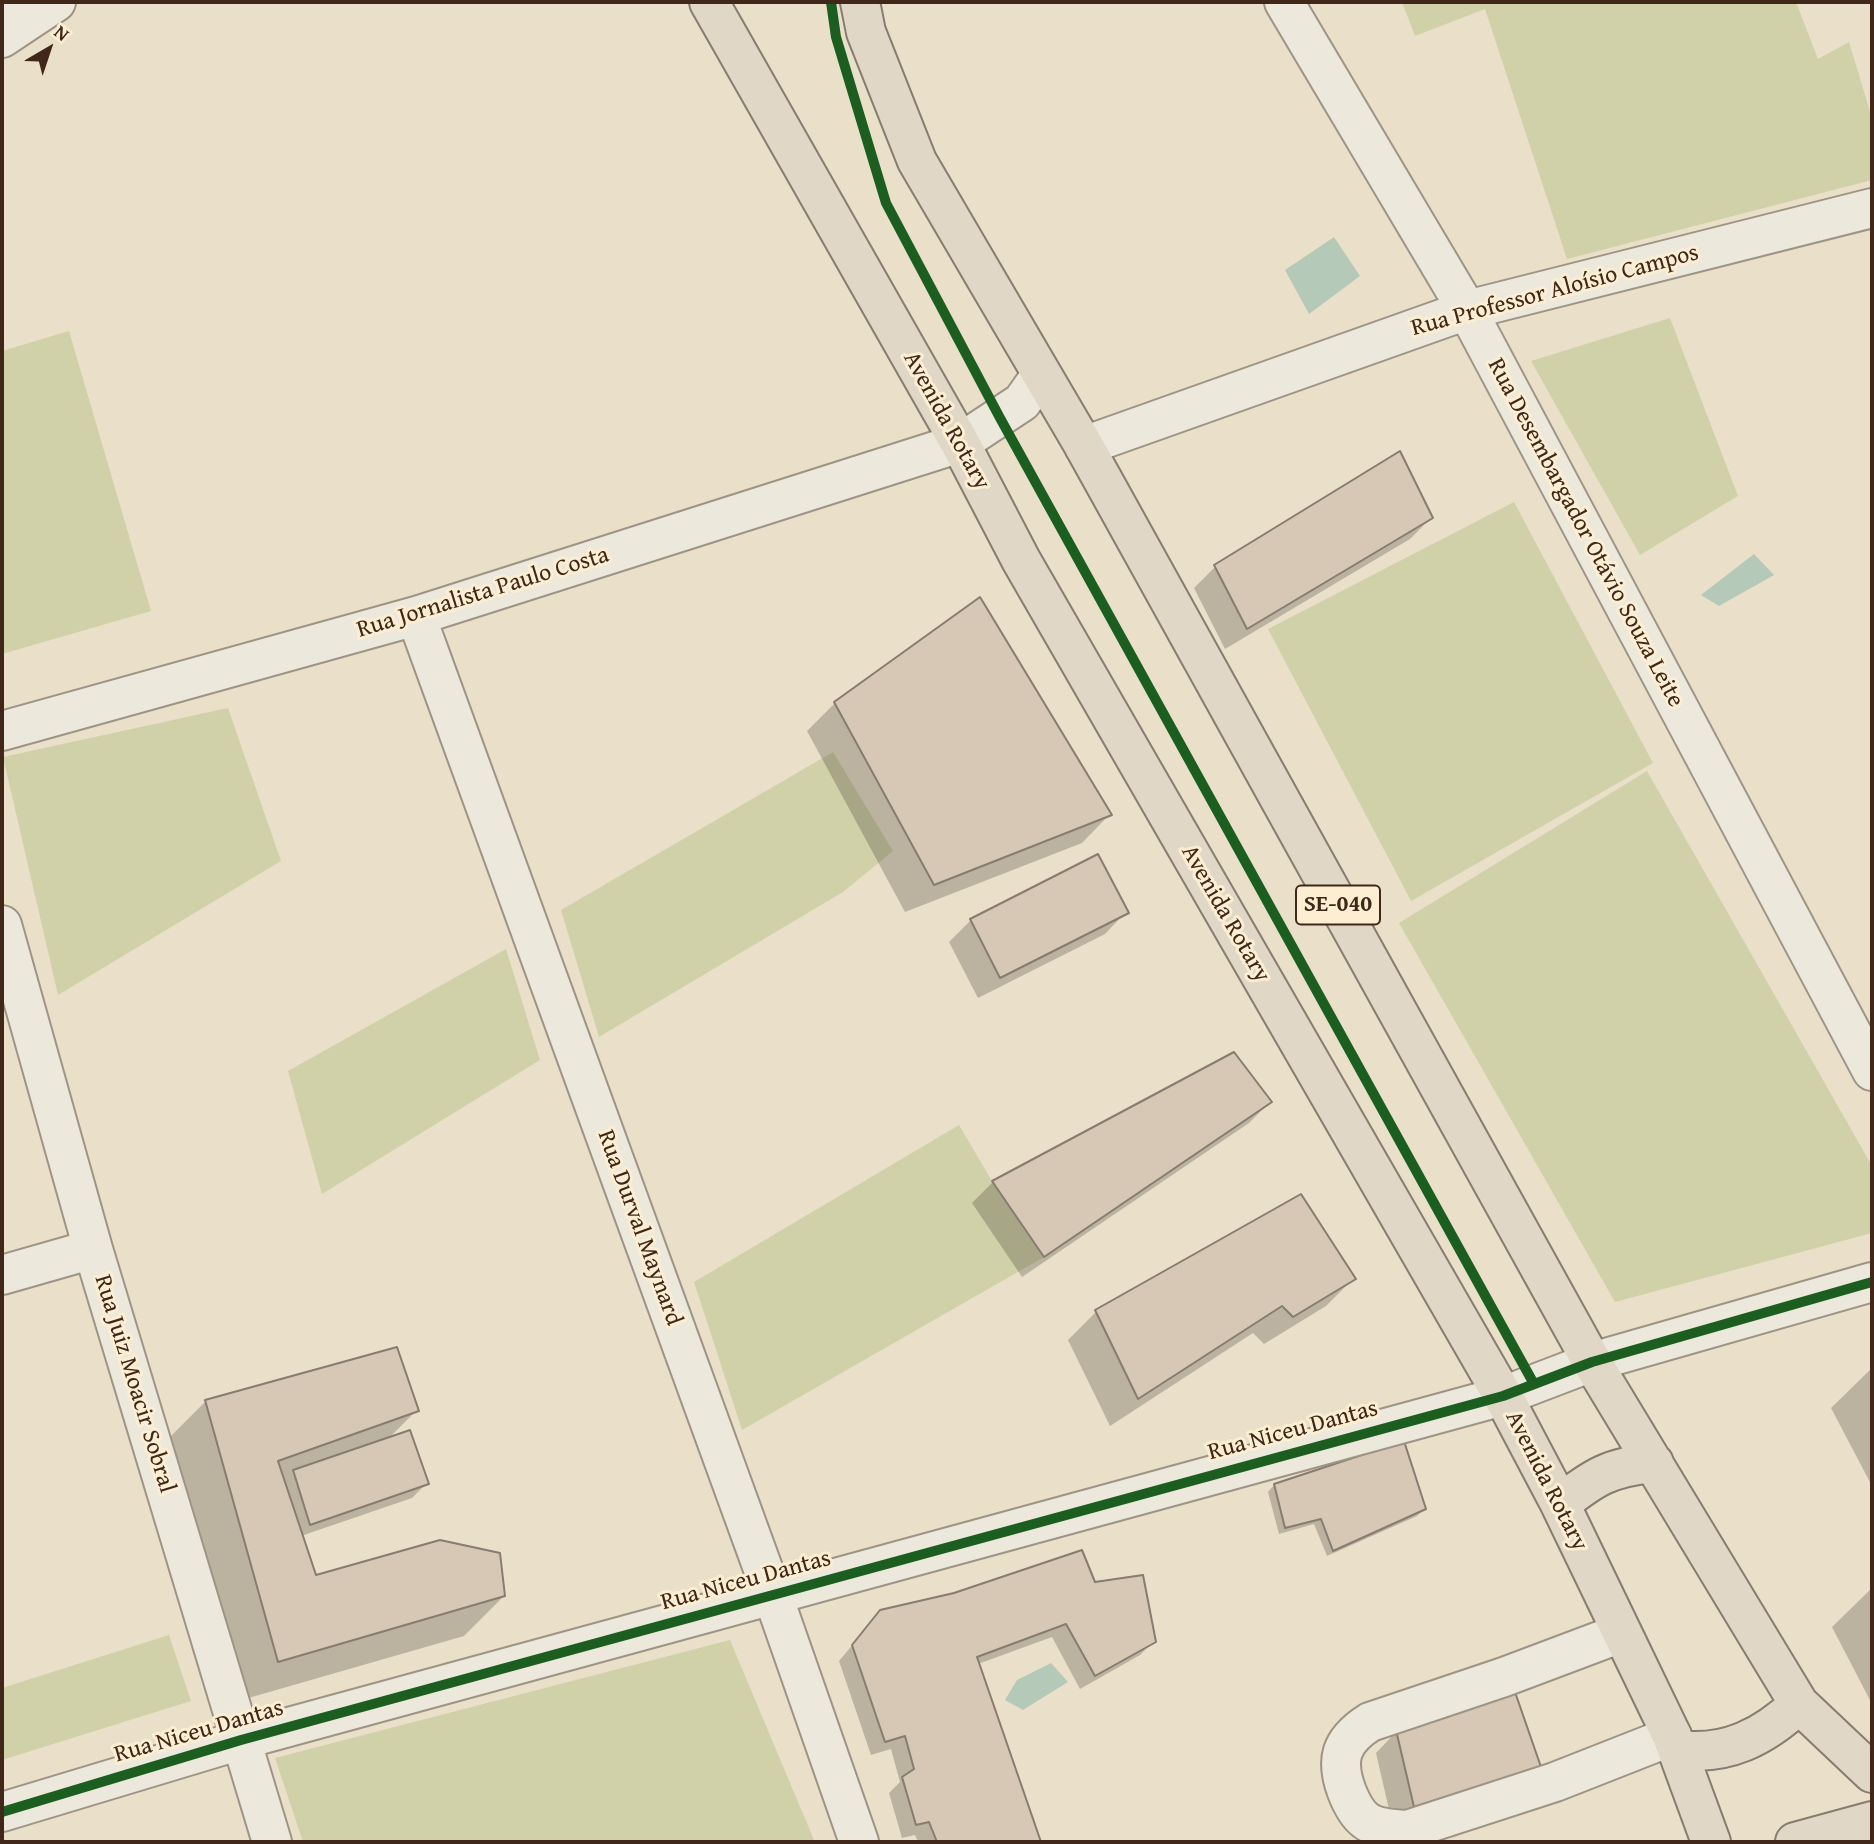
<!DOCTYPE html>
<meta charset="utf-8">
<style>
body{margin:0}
#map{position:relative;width:1874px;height:1844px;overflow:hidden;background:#eadfc8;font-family:"Gentium Book Plus",serif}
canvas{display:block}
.frame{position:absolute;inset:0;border:4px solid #412719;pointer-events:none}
.north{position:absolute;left:14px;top:14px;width:70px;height:70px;-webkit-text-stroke:5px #fbeed2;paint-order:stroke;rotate:39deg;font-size:19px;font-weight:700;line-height:28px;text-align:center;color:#412719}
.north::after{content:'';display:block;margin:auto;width:24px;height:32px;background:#412719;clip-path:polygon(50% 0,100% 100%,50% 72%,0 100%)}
</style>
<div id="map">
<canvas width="1874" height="1844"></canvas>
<div class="frame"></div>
<div class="north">N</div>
</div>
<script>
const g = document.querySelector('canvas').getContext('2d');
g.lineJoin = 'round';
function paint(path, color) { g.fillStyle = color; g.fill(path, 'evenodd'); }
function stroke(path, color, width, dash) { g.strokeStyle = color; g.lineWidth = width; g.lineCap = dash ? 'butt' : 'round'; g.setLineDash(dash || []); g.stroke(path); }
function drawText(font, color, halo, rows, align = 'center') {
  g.font = font + ' "Gentium Book Plus",serif'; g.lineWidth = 6; g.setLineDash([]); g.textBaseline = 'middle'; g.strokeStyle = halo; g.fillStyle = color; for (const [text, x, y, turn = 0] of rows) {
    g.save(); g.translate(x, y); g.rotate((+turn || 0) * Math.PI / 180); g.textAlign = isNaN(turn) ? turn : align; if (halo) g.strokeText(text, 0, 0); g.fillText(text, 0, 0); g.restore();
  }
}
const green = new Path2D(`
 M1402,2h394l22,57 31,-17 23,76v62l-305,79 -82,-250 -70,27z
 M1670,318l68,178 -98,59 -109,-194z
 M69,331l82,280 -149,43v-303z
 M1514,502l139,261 -242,138 -143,-272z
 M228,708l53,153 -223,134 -55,-238z
 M833,752l60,99 -50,41 -244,145 -38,-127z
 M1647,771l225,395v67l-257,69 -216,-379z
 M506,949l34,111 -218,134 -34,-123z
 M959,1125l33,56 52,76 -302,173 -48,-148z
 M169,1635l22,66 -189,59v-72z
 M730,1640l84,200 -511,2 -28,-84z`);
const water = new Path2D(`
 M1334,237l26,39 -51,38 -24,-44z
 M1754,554l20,21 -55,31 -18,-11z
 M1051,1663l17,19 -45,28 -18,-10 12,-20z`);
const shadow = new Path2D(`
 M1431,518l-21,21 -185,110 -31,-61 21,-21z
 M835,703l274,112 -27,28 -177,69 -98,-181z
 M1097,856l29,56 -21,22 -127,64 -29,-56 22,-22z
 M1233,1054l37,48 -21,21 -227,154 -50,-74 21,-21z
 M1354,1278l-28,28 -62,38 -11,-11 -143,93 -42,-86 28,-28z
 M1872,1368v118l-41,-78z
 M206,1401l211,9 -29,29 39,44 -15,15 -111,38 14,41 189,19 -40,40 -226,65 -72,-260z
 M1274,1485l150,24 -7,7 -90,40 -13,-32 -35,10 -11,-42z
 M1094,1584l60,57 -14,14 -60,34 -28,-52 -74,27 61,178h-121l-3,-7 -13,3 -13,-45 11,-11 -9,-33 -20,6 -32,-94 42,-50z
 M1872,1588v116l-40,-77z
 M1397,1731l142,35 -146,61 -17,-74z`);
const building = new Path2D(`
 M1400,451l33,67 -186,111 -33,-64z
 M980,597l132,218 -178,70 -100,-183z
 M1098,854l31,59 -129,65 -30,-59z
 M1234,1052l38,50 -228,155 -52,-76z
 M1301,1194l55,85 -63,38 -11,-11 -144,93 -43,-89z
 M397,1347l22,64 -141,50 38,114 124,-35 60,13 5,43 -227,66 -73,-262z
 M410,1430l19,54 -119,41 -17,-55z
 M1404,1441l22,68 -93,42 -12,-32 -36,9 -11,-44z
 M1082,1550l13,32 48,-7 13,67 -61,34 -29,-52 -89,33 64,185h-104l-8,-20 -13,3 -14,-48 12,-8 -9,-33 -20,6 -33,-97 28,-35 74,-17z
 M1515,1692l26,75 -127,40 -18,-77z`);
const minor = new Path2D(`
 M1284,2l183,308 405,761
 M2,3l1,-1
 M2,38l54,-36
 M1084,446l383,-136 405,-102
 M416,616l357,980 86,246
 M2,731l414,-115 544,-173 62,-41 19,-27
 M2,925l91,324 179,593
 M2,1275l91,-26
 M1621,1633l-117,44 -134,45c-30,19 -35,38 -23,70 4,10 9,21 18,28 11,9 29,9 42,10l148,-48 117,-46
 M2,1812l239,-72 1262,-344 89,-34 280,-80`);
const major = new Path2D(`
 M709,2l251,441 61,117 482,836 57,108 112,232 39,106
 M860,2l6,30 51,129 167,285 508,916 207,342 73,69
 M1560,1504c34,-27 50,-37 94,-41
 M1678,1750c49,6 86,-13 121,-46
 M1795,1842l77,-21`);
const cycleway = new Path2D(`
 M831,2l5,35 50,166 114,215 534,966
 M2,1812l239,-72 1262,-344 89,-34 280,-80`);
const shields = [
 [1338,905,84]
];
const shieldNames = [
 ["SE-040",1338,905]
];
const streetNames = [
 ["Rua Professor Aloísio Campos",1555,291,-15],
 ["Avenida Rotary",946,421,61],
 ["Rua Desembargador Otávio Souza Leite",1585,533,62],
 ["Rua Jornalista Paulo Costa",483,593,-17],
 ["Avenida Rotary",1225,914,60],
 ["Rua Durval Maynard",639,1228,70],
 ["Rua Juiz Moacir Sobral",134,1384,73],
 ["Rua Niceu Dantas",1293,1431,-15],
 ["Avenida Rotary",1546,1481,63],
 ["Rua Niceu Dantas",746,1581,-15],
 ["Rua Niceu Dantas",199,1732,-16]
];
paint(green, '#d1d1a9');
paint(water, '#b5c9b8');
paint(shadow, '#0003');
paint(building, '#d7c8b6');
stroke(building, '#867c6f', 2);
stroke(minor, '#9e9486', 42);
stroke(major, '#867c6f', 42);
stroke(minor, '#ede8dc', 38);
stroke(major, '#e1d7c6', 38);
stroke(cycleway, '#1b5e20', 10);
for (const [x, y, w] of shields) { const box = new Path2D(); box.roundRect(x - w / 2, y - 19.5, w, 39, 5); g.fillStyle = '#fbeed2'; g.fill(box); stroke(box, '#412719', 2); }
drawText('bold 23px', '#412719', null, shieldNames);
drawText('24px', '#412719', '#fbeed2', streetNames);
</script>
